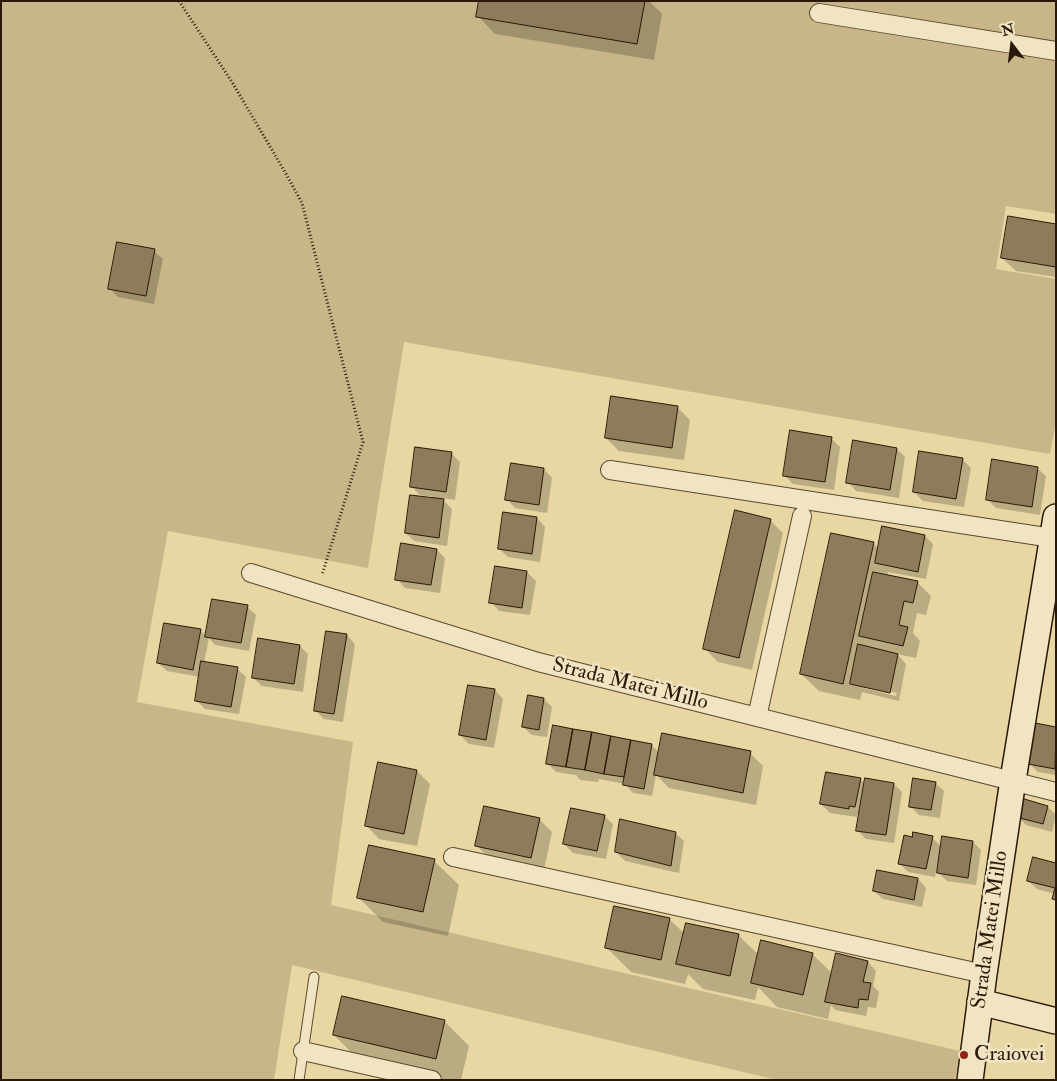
<!DOCTYPE html>
<style>
body{margin:0}
#map{position:relative;width:1057px;height:1081px;overflow:hidden;background:#e8d6a3;font-family:"IM FELL Double Pica",serif}
canvas{display:block}
.frame{position:absolute;inset:0;border:2px solid #2a1909;pointer-events:none}
.north{position:absolute;left:987px;top:20px;width:50px;height:50px;-webkit-text-stroke:4px #f0e4c3;paint-order:stroke;rotate:345deg;font-size:14px;font-weight:700;line-height:20px;text-align:center;color:#2a1909}
.north::after{content:'';display:block;margin:auto;width:18px;height:22px;background:#2a1909;clip-path:polygon(50% 0,100% 100%,50% 72%,0 100%)}
</style>
<div id="map">
<canvas width="1057" height="1081"></canvas>
<div class="frame"></div>
<div class="north">N</div>
</div>
<script>
const g = document.querySelector('canvas').getContext('2d');
g.lineJoin = 'round';
function paint(path, color) { g.fillStyle = color; g.fill(path, 'evenodd'); }
function stroke(path, color, width, dash) { g.strokeStyle = color; g.lineWidth = width; g.lineCap = dash ? 'butt' : 'round'; g.setLineDash(dash || []); g.stroke(path); }
function drawText(font, color, halo, rows, align = 'center') {
  g.font = font + ' "IM FELL Double Pica",serif'; g.lineWidth = 5; g.setLineDash([]); g.textBaseline = 'middle'; g.strokeStyle = halo; g.fillStyle = color; for (const [text, x, y, turn = 0] of rows) {
    g.save(); g.translate(x, y); g.rotate((+turn || 0) * Math.PI / 180); g.textAlign = isNaN(turn) ? turn : align; if (halo) g.strokeText(text, 0, 0); g.fillText(text, 0, 0); g.restore();
  }
}
const green = new Path2D(`
 M1,1h1055v213l-50,-8 -10,63 60,10v143l-6,32 -646,-112 -36,226 -200,-37 -31,171 216,40 -22,163 629,146 -5,29h-178l-485,-115 -18,115h-273z`);
const shadow = new Path2D(`
 M480,1h169l13,13 -8,46 -159,-26 -17,-18z
 M1056,226v51l-40,-6 -14,-13z
 M154,251l9,8 -9,45 -36,-7 -9,-9z
 M677,407l13,13 -6,40 -65,-9 -13,-13z
 M831,438l9,9 -6,43 -41,-6 -9,-9z
 M897,449l8,8 -6,41 -43,-7 -8,-9z
 M451,453l9,9 -5,38 -14,-2 11,11 -5,37 -33,-5 -8,-8 28,-34v-2l-14,-2 -9,-9z
 M962,459l9,9 -7,39 -41,-6 -9,-9z
 M1037,468l9,8 -6,39 -44,-7 -9,-9z
 M544,469l8,9 -5,35 -32,-5 -8,-9z
 M537,518l8,9 -5,35 -32,-5 -9,-8z
 M770,520l13,13 -31,137 -34,-8 -13,-13z
 M925,536l8,8 -7,35 -38,-7 -1,4 31,7 13,13 -5,19 -9,-2 -4,20 7,8 -4,17 -19,-4 9,10 -7,37 -37,-9 -2,8 -41,-9 -18,-17 72,-131 6,6zM863,686l34,7 -1,3 -33,-8z
 M437,550l8,8 -5,35 -35,-5 -8,-9z
 M496,567l31,5 9,9 -6,34 -31,-4 -8,-9z
 M247,607l9,8 -7,36 -34,-6 -6,-7 -5,25 33,6 9,8 -7,37 -34,-5 -9,-9 4,-23 -33,-6 -9,-8 42,-33 7,7z
 M347,635l8,9 -12,78 -19,-3 -9,-9z
 M300,646l8,8 -5,38 -41,-6 -9,-8z
 M495,690l8,9 -9,49 -25,-4 -9,-9z
 M544,699l8,8 -5,30 -15,-2 -9,-8z
 M1056,728v47l-18,-3 -9,-9z
 M592,734l59,11 9,8h90l13,13 -7,39 -87,-17 -13,-13 -4,21 -19,-3 -8,-9 -26,-5 -1,3 -18,-2 -4,-5 -20,-3 -9,-9z
 M379,763l38,8 13,13 -13,62 -38,-7 -13,-14z
 M860,779l5,5h29l8,8 -8,51 -28,-4 -8,-8 2,-16 -3,-1v3l-27,-4 -9,-9z
 M935,783l9,8 -4,27 -21,-3 -9,-9z
 M1048,807l8,8 -4,17 -26,-7 -9,-9z
 M604,816l9,8 -7,35 -33,-6 -9,-9z
 M539,819l13,13 -8,38 -54,-11 -13,-13z
 M675,833l9,8 -5,32 -54,-12 -9,-9z
 M932,838l10,9 31,-5 8,8 -5,35 -29,-4 -11,-10 -1,6 -27,-5 -9,-9z
 M434,861l25,24 -11,51 -65,-14 -24,-24z
 M1056,864v37l-2,-3 1,-4 -18,-5 -9,-8z
 M918,879l8,9 -4,19 -39,-8 -9,-8z
 M669,919l16,15 2,-10 52,12 20,19 53,-1 21,20 35,-12 8,9 -3,15 6,6 -3,16 -8,-1 -2,9 -31,-6 -4,-5 -3,14 -51,-12 -19,-20 -3,13 -52,-11 -15,-15 -3,10 -54,-12 -25,-25z
 M444,1021l25,25 -8,34h-16l-86,-20 -25,-25z`);
const building = new Path2D(`
 M479,1h166l-8,43 -161,-27z
 M1008,216l48,8v43l-55,-9z
 M117,242l38,7 -9,47 -38,-7z
 M611,396l67,10 -6,42 -67,-10z
 M790,430l42,7 -7,45 -42,-6z
 M853,440l44,8 -7,42 -44,-7z
 M415,447l37,5 -6,40 -36,-5z
 M919,451l44,7 -7,41 -43,-7z
 M992,459l46,8 -6,40 -46,-7z
 M511,463l33,5 -5,37 -34,-5z
 M410,495l34,4 -5,39 -34,-5z
 M735,510l36,9 -32,139 -36,-9z
 M503,512l34,5 -5,37 -34,-5z
 M882,526l43,9 -7,37 -43,-9z
 M831,533l43,9 -31,142 -43,-10z
 M401,543l36,6 -6,36 -36,-5z
 M495,566l32,5 -5,37 -33,-5z
 M873,572l45,9 -5,22 -9,-2 -5,24 9,2 -5,19 -44,-10z
 M212,599l36,6 -7,38 -36,-6z
 M164,623l37,6 -8,41 -36,-7z
 M326,631l21,3 -13,80 -20,-3z
 M258,638l42,7 -6,39 -42,-6z
 M858,644l40,10 -8,39 -40,-9z
 M201,661l37,6 -7,40 -36,-6z
 M468,685l27,4 -9,51 -27,-5z
 M528,695l16,3 -5,32 -17,-3z
 M1035,723l21,4 -1,42 -27,-5z
 M553,725l20,4 -7,38 -20,-3z
 M573,729l19,3 -7,38 -19,-3z
 M592,732l19,4 -7,38 -19,-4z
 M662,733l89,18 -8,42 -89,-18z
 M611,736l20,4 -7,37 -20,-3z
 M631,740l21,4 -8,45 -21,-4z
 M378,762l39,8 -13,64 -39,-8z
 M826,772l35,6 -6,29 -6,-1v3l-29,-5z
 M865,778l29,5 -8,52 -30,-4z
 M913,778l23,4 -5,28 -22,-3z
 M1021,798l27,8 -5,18 -27,-7z
 M484,806l56,12 -9,40 -56,-12z
 M571,808l34,7 -8,36 -34,-7z
 M620,819l56,13 -5,34 -56,-14z
 M913,832l20,4 -7,33 -28,-5 6,-29 8,2z
 M942,836l31,5 -5,37 -31,-5z
 M369,845l66,14 -12,53 -66,-14z
 M1033,857l23,6v37l-4,-1 3,-11 -28,-7z
 M877,870l41,8 -4,22 -41,-9z
 M614,906l56,12 -9,42 -56,-12z
 M686,923l53,11 -9,42 -54,-12z
 M761,940l52,13 -10,42 -52,-12z
 M836,953l32,8 -5,21 8,1 -3,17 -9,-1 -1,9 -33,-6z
 M342,996l103,24 -9,39 -103,-24z`);
const path = new Path2D(`
 M179,1l53,81 53,90 17,31 61,239 -41,133`);
const lane = new Path2D(`
 M299,1080l15,-103`);
const street = new Path2D(`
 M819,13l237,38
 M610,470l442,68
 M251,573l287,89 518,130
 M757,717l45,-201
 M453,857l531,117
 M303,1051l129,29`);
const secondary = new Path2D(`
 M980,1002l76,19
 M970,1080l14,-106 29,-194 43,-263`);
const markers = [
 [964,1055,5,"#8f2418"]
];
const streetNames = [
 ["Strada Matei Millo",630,685,14],
 ["Strada Matei Millo",991,930,-82]
];
const poiNames = [
 ["Craiovei",974,1055]
];
paint(green, '#c8b689');
paint(shadow, '#0003');
paint(building, '#8d7b59');
stroke(building, '#2a1909', 1);
stroke(lane, '#5a4830', 11);
stroke(street, '#5a4830', 20);
stroke(secondary, '#2a1909', 28);
stroke(path, '#2a1909', 3, [1, 2.5]);
stroke(lane, '#f0e4c3', 9);
stroke(street, '#f0e4c3', 18);
stroke(secondary, '#f0e4c3', 25);
for (const [x, y, r, color] of markers) { const dot = new Path2D(); dot.arc(x, y, r, 0, 2 * Math.PI); g.fillStyle = color; g.fill(dot); stroke(dot, '#f0e4c3', 2); }
drawText('21px', '#2a1909', '#f0e4c3', streetNames);
drawText('21px', '#2a1909', '#f0e4c3', poiNames, 'left');
</script>
